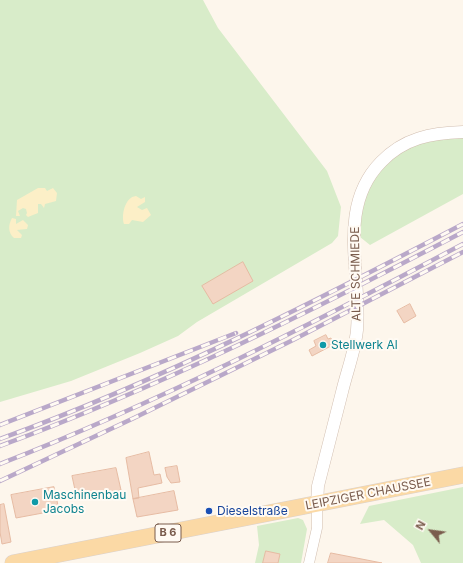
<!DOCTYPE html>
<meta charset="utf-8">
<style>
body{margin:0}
#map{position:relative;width:463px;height:563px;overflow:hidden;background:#fdf6ec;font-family:Inter,sans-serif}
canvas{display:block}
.north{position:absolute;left:411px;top:511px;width:40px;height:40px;-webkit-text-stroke:3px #fffaf3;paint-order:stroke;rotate:299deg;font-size:11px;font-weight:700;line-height:16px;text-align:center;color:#7a5c4d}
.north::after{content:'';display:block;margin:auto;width:14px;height:18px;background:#7a5c4d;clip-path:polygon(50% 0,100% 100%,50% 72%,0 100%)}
</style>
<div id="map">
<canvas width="463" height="563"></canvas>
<div class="north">N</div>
</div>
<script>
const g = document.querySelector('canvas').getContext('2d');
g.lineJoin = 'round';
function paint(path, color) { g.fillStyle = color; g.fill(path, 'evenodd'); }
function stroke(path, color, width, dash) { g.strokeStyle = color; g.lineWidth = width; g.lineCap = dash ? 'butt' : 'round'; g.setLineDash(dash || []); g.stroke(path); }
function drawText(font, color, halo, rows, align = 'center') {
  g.font = font + ' Inter,sans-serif'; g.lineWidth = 4; g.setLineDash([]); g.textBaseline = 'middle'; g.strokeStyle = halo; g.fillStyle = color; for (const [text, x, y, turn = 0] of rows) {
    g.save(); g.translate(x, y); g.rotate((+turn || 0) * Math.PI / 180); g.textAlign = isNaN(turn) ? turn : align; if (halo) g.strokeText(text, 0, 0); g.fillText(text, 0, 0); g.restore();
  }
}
const green = new Path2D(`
 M0,0h203l15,28 109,143 14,36 -3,29 -6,7 -135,79 -19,14 -38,17 -69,28 -71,21z
 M463,137v57l-93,51 -10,-8v-25l9,-28 22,-25 29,-18z
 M463,487v76h-42l-8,-18 -29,-25 -24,4 9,-18z
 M298,518l5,2 4,9 -6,34h-46l4,-18 -2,-19z`);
const sand = new Path2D(`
 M38,188h7l2,3 6,-3 4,5 -1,8 -11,3 -1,4 -3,-4h-3v9l-10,4 -2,-2 1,-2 -1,-4 -3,-1 -5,3 2,5h-4l1,-16z
 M136,196l5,3 4,-2v5l-8,5 5,3 5,-2 4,7 -8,7 -11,-2 -3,4h-5c-3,-9 1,-27 12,-28z
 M12,218l4,1v5l7,-4 5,5 -1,4 -10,1 5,5 -1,3h-7c-6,-5 -6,-13 -2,-20z`);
const building = new Path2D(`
 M243,262l10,19 -40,23 -11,-18z
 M410,304l6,12 -12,7 -7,-12z
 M326,335l2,4 3,-1 2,5 -3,1 1,2 -19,10 -3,-6 7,-4 -2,-5z
 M149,452l5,23 6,-1 2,9 -24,5 1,10 -6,1 -7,-41z
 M177,466l3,16 -9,1 -4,-6 -2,-9z
 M116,468l5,22 -44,9 -5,-23z
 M54,487l5,23 -43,8 -5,-23z
 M174,491l4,19 -41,7 -4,-18z
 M4,504l7,38 -9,2 -2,-12v-27z
 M266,551l14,3 -2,9h-15z
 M331,553l51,10h-54z`);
const minor = new Path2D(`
 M309,563l8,-35v-24`);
const tertiary = new Path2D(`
 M317,504l1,-18c8,-32 16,-63 24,-94 5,-21 13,-41 15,-62 5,-57 -21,-122 24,-168 23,-24 50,-29 82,-30`);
const primary = new Path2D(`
 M13,563l450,-88`);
const rail = new Path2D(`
 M0,425l236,-92
 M0,439c160,-58 312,-136 463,-215
 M0,446c160,-59 312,-135 463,-214
 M0,464c159,-62 312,-140 463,-220
 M0,481l134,-63 157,-77 172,-89`);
const markers = [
 [323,345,4,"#0f9aa8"],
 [35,502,4,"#0f9aa8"],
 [209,511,4,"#1a4fb4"]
];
const shields = [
 [168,533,26]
];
const shieldNames = [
 ["B 6",168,533]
];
const streetNames = [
 ["ALTE SCHMIEDE",356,274,-91],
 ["LEIPZIGER CHAUSSEE",368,494,-11]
];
const cultureNames = [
 ["Stellwerk Al",331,345],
 ["Maschinenbau",43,495],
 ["Jacobs",43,509]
];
const transitNames = [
 ["Dieselstraße",217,511]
];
paint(green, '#d8ecc9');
paint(sand, '#fcefc7');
paint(building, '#f3d5c3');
stroke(building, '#e6bba3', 1);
stroke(minor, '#d1beb0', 11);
stroke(tertiary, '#d1beb0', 13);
stroke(primary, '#dad1cd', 17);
stroke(minor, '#fff', 10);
stroke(tertiary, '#fff', 12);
stroke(primary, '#fbd9a5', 16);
stroke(rail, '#b9a8c9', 4.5);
stroke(rail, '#fffaf3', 3, [9]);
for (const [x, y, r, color] of markers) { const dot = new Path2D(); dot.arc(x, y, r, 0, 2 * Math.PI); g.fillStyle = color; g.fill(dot); stroke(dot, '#fffaf3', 1.5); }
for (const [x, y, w] of shields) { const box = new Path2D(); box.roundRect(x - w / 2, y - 9, w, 18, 3); g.fillStyle = '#fffaf3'; g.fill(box); stroke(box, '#7a5c4d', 1); }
drawText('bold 11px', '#7a5c4d', null, shieldNames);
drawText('12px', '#7a5c4d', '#fffaf3', streetNames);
drawText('12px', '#0d838f', '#fffaf3', cultureNames, 'left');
drawText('12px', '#164399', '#fffaf3', transitNames, 'left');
</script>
